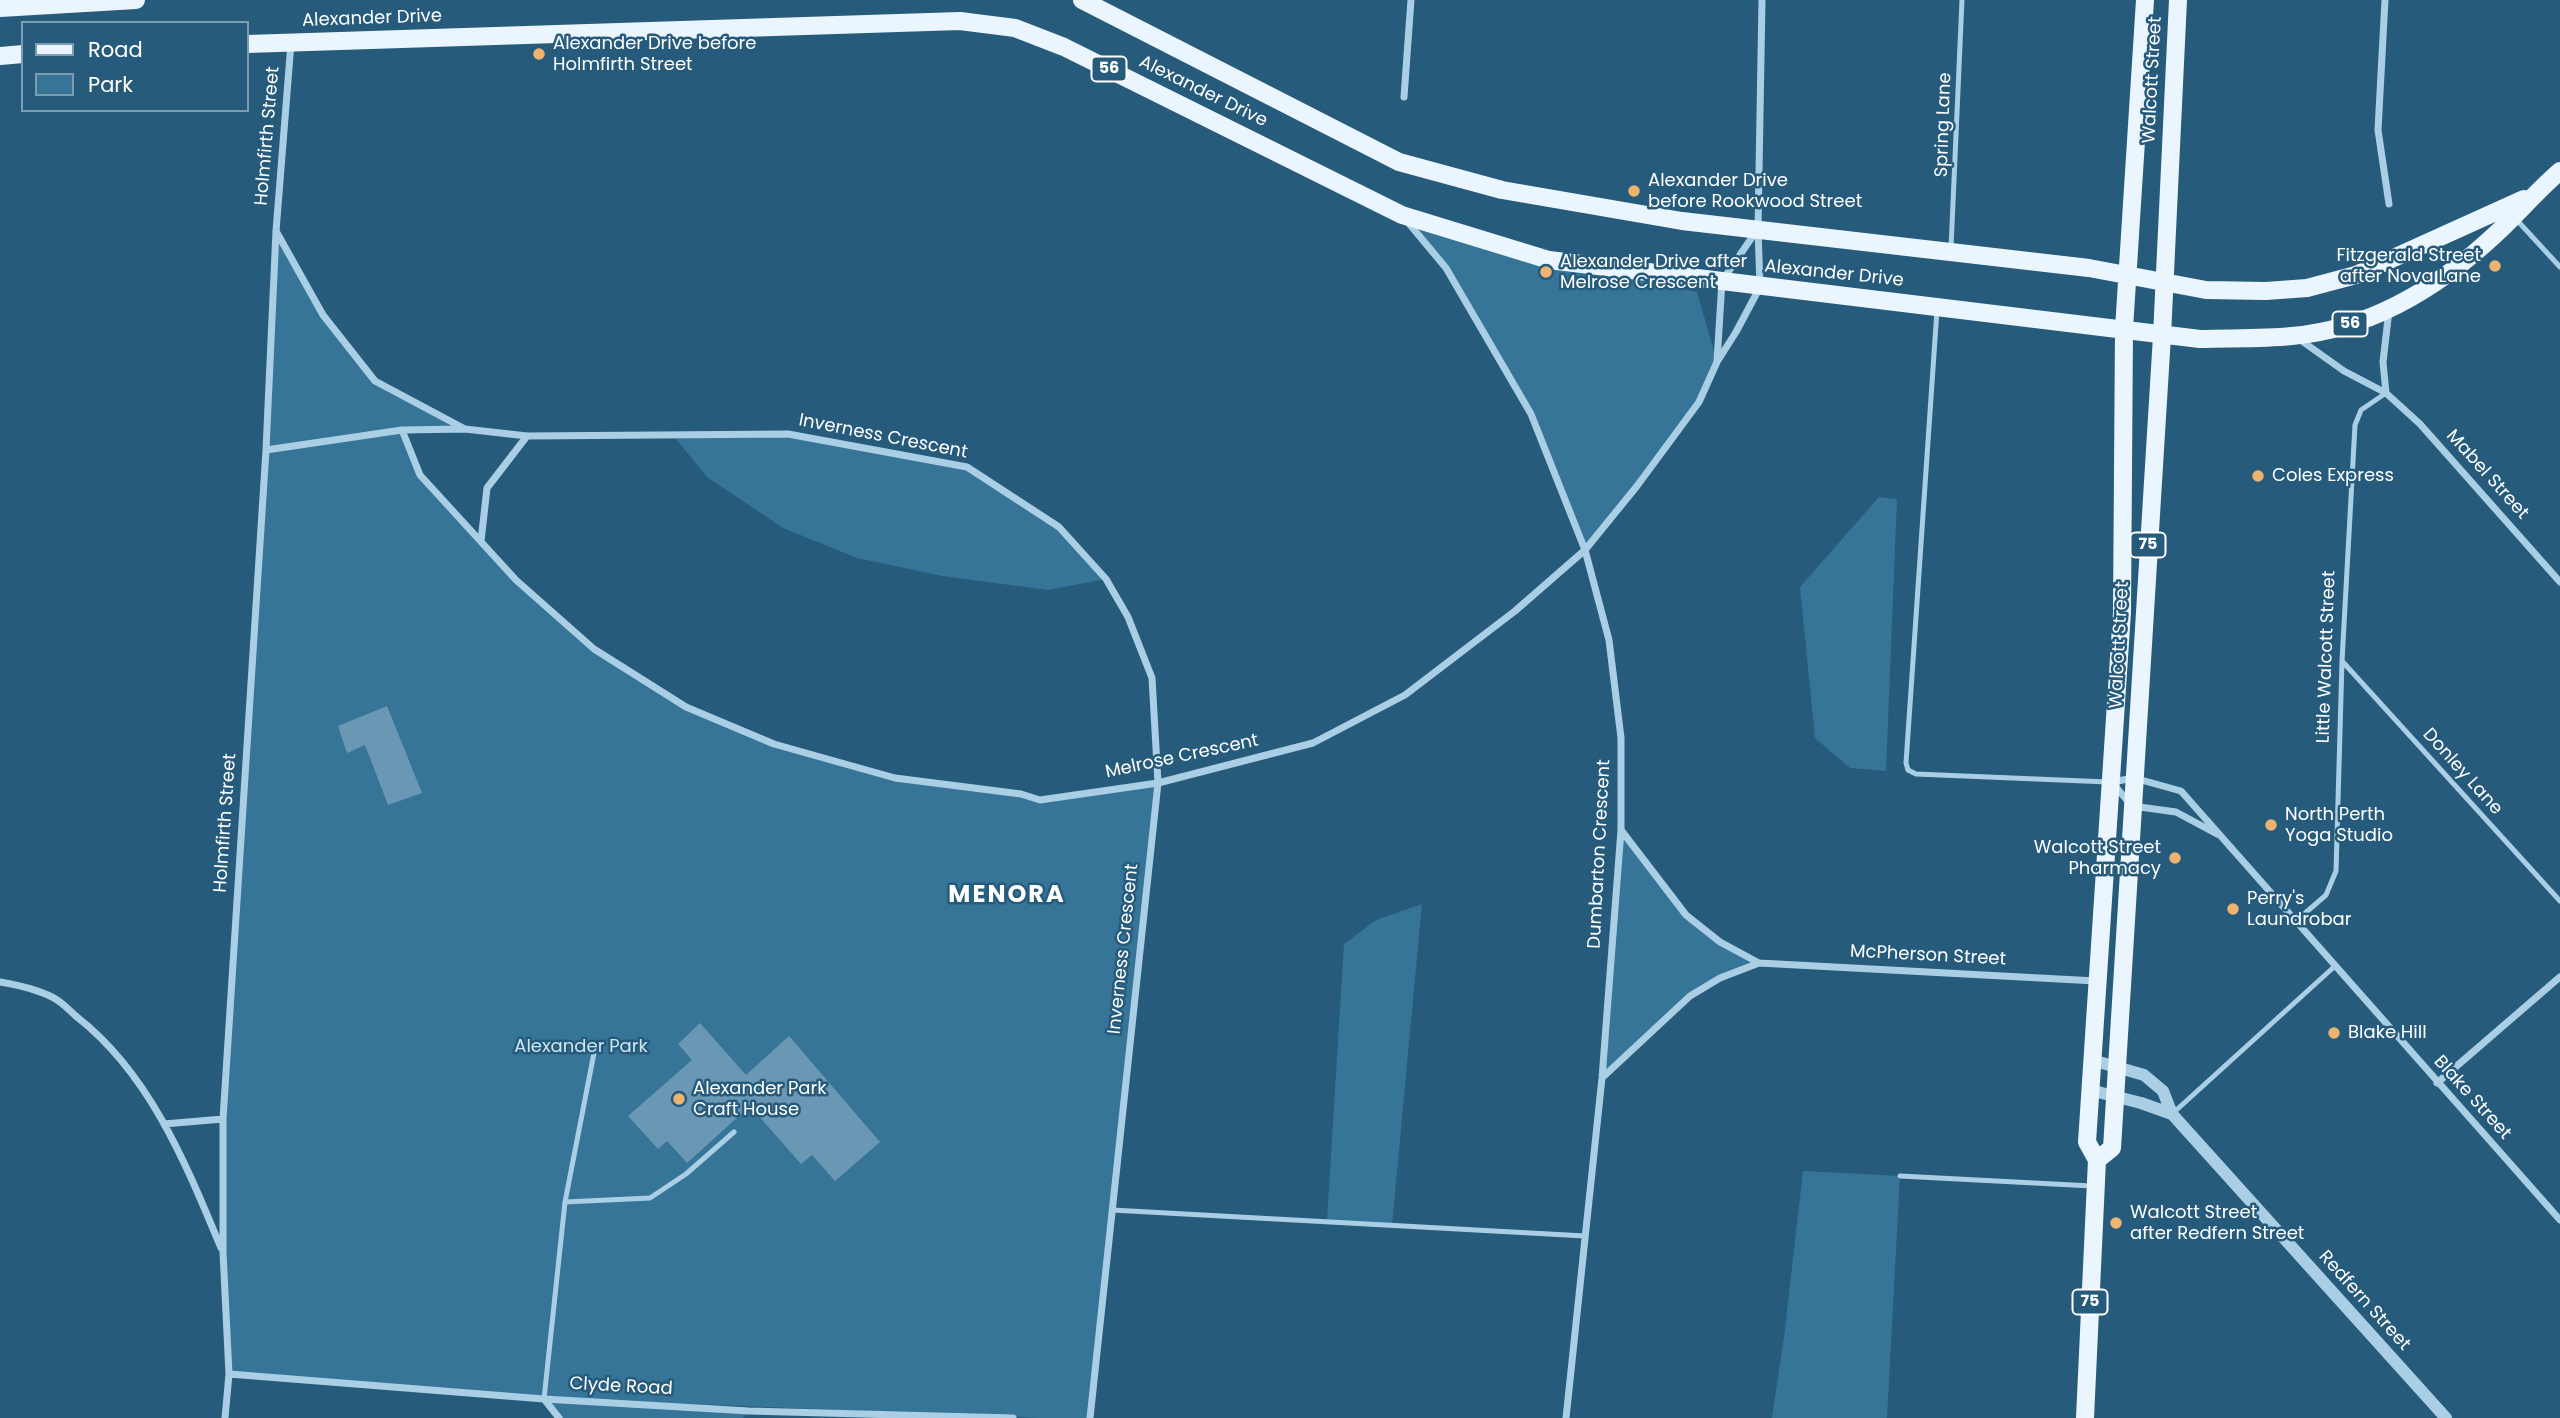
<!DOCTYPE html>
<style>
body{margin:0}
#map{position:relative;width:2560px;height:1418px;overflow:hidden;background:#265b7c;font-family:Poppins,sans-serif}
canvas{display:block}
.legend{position:absolute;left:21px;top:21px;width:228px;height:91px;box-sizing:border-box;background:#265b7c;border:2px solid #7d9db0;margin:0;padding:9px 12px;list-style:none;font-size:21px;color:#fff}
.legend li{display:flex;align-items:center;gap:14px;height:35px}
.legend b{width:35px;border:2px solid #7d9db0}
</style>
<div id="map">
<canvas width="2560" height="1418"></canvas>
<ul class="legend">
<li><b style="height:9px;background:#eaf5fd"></b>Road</li>
<li><b style="height:19px;background:#367498"></b>Park</li>
</ul>
</div>
<script>
const g = document.querySelector('canvas').getContext('2d');
g.lineJoin = 'round';
function paint(path, color) { g.fillStyle = color; g.fill(path, 'evenodd'); }
function stroke(path, color, width, dash) { g.strokeStyle = color; g.lineWidth = width; g.lineCap = dash ? 'butt' : 'round'; g.setLineDash(dash || []); g.stroke(path); }
function drawText(font, color, halo, rows, align = 'center') {
  g.font = font + ' Poppins,sans-serif'; g.lineWidth = 5; g.setLineDash([]); g.textBaseline = 'middle'; g.strokeStyle = halo; g.fillStyle = color; for (const [text, x, y, turn = 0] of rows) {
    g.save(); g.translate(x, y); g.rotate((+turn || 0) * Math.PI / 180); g.textAlign = isNaN(turn) ? turn : align; if (halo) g.strokeText(text, 0, 0); g.fillText(text, 0, 0); g.restore();
  }
}
const green = new Path2D(`
 M1402,215l147,45 148,32 20,70 -18,40 -114,148 -54,-136 -85,-146z
 M276,231l47,84 52,66 90,48 -63,2 18,44 96,105 78,69 92,58 88,37 121,34 145,22 118,-17 -68,635h-52l-445,-18 156,11 -6,7h-184l-15,-19 -315,-25 -6,-255z
 M788,434l179,33 92,60 47,52 -58,11 -106,-14 -85,-18 -74,-30 -76,-51 -34,-42z
 M1879,497l18,2 -11,272 -36,-3 -35,-30 -15,-151z
 M1621,830l65,85 73,48 -69,33 -88,82z
 M1422,904l-30,321 -65,-5 17,-276 32,-24z
 M1803,1171l97,5 -13,242h-115l12,-81z`);
const building = new Path2D(`
 M387,706l35,87 -34,12 -23,-60 -18,8 -9,-27z
 M700,1023l46,52 43,-39 91,106 -45,39 -23,-26 -11,9 -51,-58 -63,57 -20,-22 -9,8 -30,-33 64,-56 -14,-16z`);
const service = new Path2D(`
 M2515,218l45,49
 M1951,248l11,-248
 M1937,310l-31,453 2,7 8,4 192,8
 M2342,661l218,240
 M2296,921l30,-26 10,-24 6,-210 13,-236 6,-15 25,-17
 M2172,1114l163,-148
 M1900,1176l192,10
 M565,1202l85,-4 36,-24 48,-42
 M1112,1210l473,26
 M544,1399l21,-197 29,-149`);
const minor = new Path2D(`
 M2385,0l-7,130 11,74
 M1404,97l7,-97
 M1406,220l40,48 85,146 54,136 24,90 12,98v92l-19,248 -36,340
 M276,231l47,84 52,66 90,48
 M2299,339l45,32 42,22 34,31 140,158
 M1717,361l5,-80 35,-51
 M2386,393l-3,-31 6,-52
 M402,430l18,45 96,105 78,69 92,58 88,37 121,34 126,16 19,6 118,-17 155,-40 92,-48 110,-84 70,-61 52,-64 62,-84 18,-40 19,-30 24,-45 -2,-58 4,-229
 M266,450l136,-20 63,-1 62,7 261,-2 179,33 92,60 47,52 22,38 24,61 6,105 -68,635
 M481,541l6,-53 40,-52
 M2112,782l22,-4 47,13 379,429
 M2115,786l17,20 44,6 41,22
 M1621,830l65,85 34,27 39,21
 M0,982c17,3 36,7 52,15 9,4 17,13 25,20 73,57 109,147 144,231
 M1603,1077l87,-81 30,-18 39,-15 337,18
 M2437,1083l123,-106
 M164,1124l59,-5
 M229,1374l315,25 205,12 264,7
 M544,1399l15,19
 M225,1418l4,-44 -6,-122v-133l43,-669 10,-219 15,-188`);
const tertiary = new Path2D(`
 M2092,1060l52,15 19,16 9,23 274,304
 M2090,1090l51,13 31,11`);
const primary = new Path2D(`
 M1082,0l317,162 103,28 180,31 407,47 117,22 60,1 41,-3 49,-13 168,-76
 M0,8l136,-8
 M247,44l713,-23 55,7 49,19 338,168 147,45 651,79c31,-1 62,0 92,-3 80,-7 149,-50 207,-105 21,-20 39,-41 61,-60
 M0,56l23,-2
 M2097,1160l15,-12 50,-812 16,-336
 M2085,1418l12,-258 -10,-18 35,-530 2,-283 21,-329`);
const markers = [
 [539,54,7,"#eeb36f"],
 [1634,191,7,"#eeb36f"],
 [2495,266,7,"#eeb36f"],
 [1546,272,7,"#eeb36f"],
 [2258,476,7,"#eeb36f"],
 [2271,825,7,"#eeb36f"],
 [2175,858,7,"#eeb36f"],
 [2233,909,7,"#eeb36f"],
 [2334,1033,7,"#eeb36f"],
 [679,1099,7,"#eeb36f"],
 [2116,1223,7,"#eeb36f"]
];
const shields = [
 [1109,69,35],
 [2350,324,35],
 [2148,545,35],
 [2090,1302,35]
];
const shieldNames = [
 ["56",1109,69],
 ["56",2350,324],
 ["75",2148,545],
 ["75",2090,1302]
];
const streetNames = [
 ["Alexander Drive",372,19,-2],
 ["Walcott Street",2153,80,-87],
 ["Alexander Drive",1203,92,26],
 ["Spring Lane",1944,125,-88],
 ["Holmfirth Street",268,136,-85],
 ["Alexander Drive",1834,274,6],
 ["Inverness Crescent",883,437,11],
 ["Mabel Street",2487,475,48],
 ["Walcott Street",2120,645,-87],
 ["Little Walcott Street",2327,657,-88],
 ["Melrose Crescent",1182,757,-12],
 ["Donley Lane",2462,772,48],
 ["Holmfirth Street",226,823,-86],
 ["Dumbarton Crescent",1600,854,-87],
 ["Inverness Crescent",1124,949,-84],
 ["McPherson Street",1928,956,3],
 ["Blake Street",2472,1098,48],
 ["Redfern Street",2364,1301,48],
 ["Clyde Road",621,1387,3]
];
const poiNames = [
 ["Alexander Drive before",553,44],
 ["Holmfirth Street",553,65],
 ["Alexander Drive",1648,181],
 ["before Rookwood Street",1648,202],
 ["Fitzgerald Street",2481,256,"right"],
 ["after Nova Lane",2481,277,"right"],
 ["Alexander Drive after",1560,262],
 ["Melrose Crescent",1560,283],
 ["Coles Express",2272,476],
 ["North Perth",2285,815],
 ["Yoga Studio",2285,836],
 ["Walcott Street",2161,848,"right"],
 ["Pharmacy",2161,869,"right"],
 ["Perry's",2247,899],
 ["Laundrobar",2247,920],
 ["Blake Hill",2348,1033],
 ["Alexander Park",693,1089],
 ["Craft House",693,1110],
 ["Walcott Street",2130,1213],
 ["after Redfern Street",2130,1234]
];
const parkNames = [
 ["Alexander Park",581,1047]
];
const districtNames = [
 ["MENORA",1007,896]
];
paint(green, '#367498');
paint(building, '#6a98b4');
stroke(service, '#aacfe5', 5);
stroke(minor, '#aacfe5', 7);
stroke(tertiary, '#aacfe5', 12);
stroke(primary, '#eaf5fd', 18);
for (const [x, y, r, color] of markers) { const dot = new Path2D(); dot.arc(x, y, r, 0, 2 * Math.PI); g.fillStyle = color; g.fill(dot); stroke(dot, '#265b7c', 2.5); }
for (const [x, y, w] of shields) { const box = new Path2D(); box.roundRect(x - w / 2, y - 12.5, w, 25, 5); g.fillStyle = '#265b7c'; g.fill(box); stroke(box, '#fff', 2); }
drawText('bold 16px', '#fff', null, shieldNames);
drawText('18px', '#fff', '#265b7c', streetNames);
drawText('18px', '#fff', '#265b7c', poiNames, 'left');
drawText('18px', '#cde6f4', '#265b7c', parkNames);
g.letterSpacing = '2px';
drawText('bold 24px', '#fff', '#265b7c', districtNames);
g.letterSpacing = '0px';
</script>
